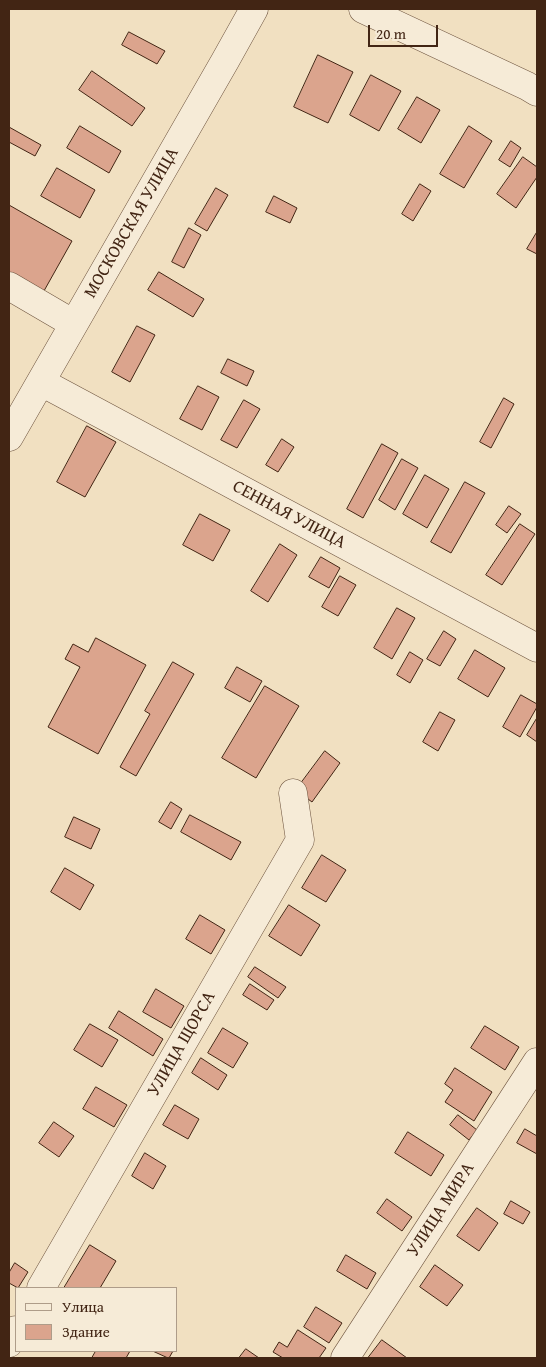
<!DOCTYPE html>
<meta charset="utf-8">
<style>
body{margin:0}
#map{position:relative;width:546px;height:1367px;overflow:hidden;background:#f1e0c1;font-family:"Gentium Book Plus",serif}
canvas{display:block}
.frame{position:absolute;inset:0;border:10px solid #422514;pointer-events:none}
.legend{position:absolute;left:15px;top:1287px;width:162px;height:65px;box-sizing:border-box;background:#f6ebd7;border:1px solid #ae9c89;margin:0;padding:6px 9px;list-style:none;font-size:15px;color:#422514}
.legend li{display:flex;align-items:center;gap:10px;height:25px}
.legend b{width:25px;border:1px solid #ae9c89}
.scale{position:absolute;left:368px;top:25px;width:70px;height:22px;box-sizing:border-box;border:2px solid #422514;border-top:0;padding-left:6px;font-size:15px;line-height:18px;white-space:nowrap;color:#422514;-webkit-text-stroke:4px #f6ebd7;paint-order:stroke}
</style>
<div id="map">
<canvas width="546" height="1367"></canvas>
<div class="frame"></div>
<ul class="legend">
<li><b style="height:6px;background:#f6ebd7"></b>Улица</li>
<li><b style="height:14px;background:#dba48d"></b>Здание</li>
</ul>
<div class="scale">20 m</div>
</div>
<script>
const g = document.querySelector('canvas').getContext('2d');
g.lineJoin = 'round';
function paint(path, color) { g.fillStyle = color; g.fill(path, 'evenodd'); }
function stroke(path, color, width, dash) { g.strokeStyle = color; g.lineWidth = width; g.lineCap = dash ? 'butt' : 'round'; g.setLineDash(dash || []); g.stroke(path); }
function drawText(font, color, halo, rows, align = 'center') {
  g.font = font + ' "Gentium Book Plus",serif'; g.lineWidth = 4; g.setLineDash([]); g.textBaseline = 'middle'; g.strokeStyle = halo; g.fillStyle = color; for (const [text, x, y, turn = 0] of rows) {
    g.save(); g.translate(x, y); g.rotate((+turn || 0) * Math.PI / 180); g.textAlign = isNaN(turn) ? turn : align; if (halo) g.strokeText(text, 0, 0); g.fillText(text, 0, 0); g.restore();
  }
}
const building = new Path2D(`
 M129,32l36,19 -8,13 -35,-19z
 M318,55l35,17 -25,51 -34,-16z
 M92,71l53,37 -13,18 -53,-36z
 M371,75l30,16 -22,40 -29,-16z
 M417,97l23,13 -19,33 -23,-14z
 M80,126l41,25 -12,22 -42,-25z
 M469,126l23,15 -28,47 -24,-14z
 M9,127l32,18 -6,11 -26,-14z
 M511,141l10,7 -11,19 -11,-7z
 M523,157l14,10v10l-21,31 -19,-14z
 M57,168l38,22 -15,28 -39,-22z
 M420,184l11,7 -18,30 -11,-7z
 M216,188l12,7 -21,36 -12,-7z
 M274,196l23,12 -7,15 -24,-11z
 M9,205l63,36 -32,57 -31,-18z
 M189,228l12,7 -17,33 -12,-6z
 M537,232v22l-10,-5z
 M159,272l45,27 -11,18 -45,-27z
 M137,326l18,9 -25,47 -18,-10z
 M228,359l26,12 -7,15 -26,-13z
 M198,386l21,11 -17,33 -22,-11z
 M504,398l10,6 -23,44 -11,-6z
 M244,400l16,9 -23,39 -16,-8z
 M87,426l29,16 -31,55 -28,-15z
 M282,439l12,8 -16,25 -12,-7z
 M382,444l16,9 -35,65 -16,-9z
 M402,459l16,9 -23,42 -16,-10z
 M425,475l24,14 -22,39 -24,-14z
 M465,482l20,11 -34,60 -20,-11z
 M509,506l12,8 -14,19 -11,-8z
 M200,514l30,16 -17,31 -30,-16z
 M520,524l15,10 -33,51 -16,-10z
 M280,544l17,11 -29,47 -17,-11z
 M321,557l19,11 -11,20 -20,-11z
 M340,576l16,9 -18,31 -16,-9z
 M397,608l18,10 -23,41 -18,-11z
 M444,631l12,8 -16,27 -13,-7z
 M96,638l50,27 -48,89 -50,-27 32,-60 -15,-8 8,-15 15,8z
 M475,650l30,18 -17,29 -30,-18z
 M410,652l13,8 -13,23 -13,-8z
 M173,662l21,12 -58,102 -16,-9 30,-53 -5,-3z
 M237,667l25,14 -12,21 -25,-14z
 M265,686l34,20 -43,72 -34,-20z
 M521,695l16,9v3l-17,30 -17,-10z
 M440,712l15,8 -17,31 -15,-9z
 M537,718v24l-10,-7z
 M325,751l15,12 -28,39 -16,-12z
 M171,802l11,7 -11,20 -12,-7z
 M190,815l51,27 -10,18 -50,-28z
 M74,817l26,12 -9,20 -26,-12z
 M322,855l24,15 -20,32 -24,-14z
 M65,868l29,17 -14,25 -29,-18z
 M289,905l31,20 -19,31 -32,-20z
 M200,915l25,15 -14,24 -25,-15z
 M255,967l31,20 -8,11 -30,-21z
 M250,984l24,16 -7,10 -24,-15z
 M156,989l28,17 -13,22 -28,-16z
 M119,1011l44,28 -10,17 -44,-28z
 M90,1024l28,16 -16,27 -28,-17z
 M485,1026l34,21 -14,23 -34,-22z
 M223,1028l25,15 -15,25 -25,-15z
 M201,1058l26,17 -9,15 -26,-17z
 M455,1068l37,24 -18,29 -29,-19 8,-12 -8,-6z
 M96,1087l31,18 -13,22 -31,-18z
 M175,1105l24,14 -11,20 -25,-14z
 M458,1115l19,15 -8,10 -19,-15z
 M54,1122l20,14 -15,21 -20,-14z
 M525,1129l12,7v18l-20,-11z
 M408,1132l36,23 -13,21 -36,-23z
 M145,1153l21,13 -13,23 -21,-13z
 M387,1199l25,18 -10,14 -25,-18z
 M511,1201l19,11 -7,12 -19,-10z
 M477,1208l21,15 -19,28 -22,-15z
 M90,1245l26,16 -16,27h-36z
 M346,1255l30,18 -9,16 -30,-18z
 M15,1263l13,9 -10,16 -9,-5v-10z
 M435,1265l28,20 -16,21 -27,-19z
 M316,1307l26,16 -13,20 -25,-16z
 M298,1330l28,18 -7,10h-36l-10,-6 6,-10 8,5z
 M382,1340l25,18h-39z
 M246,1349l13,9h-20z
 M96,1351h34l-4,7h-34z
 M153,1351h20l-4,7z`);
const minor = new Path2D(`
 M363,9l164,77 10,6
 M9,286l65,38
 M41,382l496,266
 M9,437l216,-376 29,-52
 M41,1288l259,-448 -7,-47
 M9,1343l7,-13
 M345,1358l192,-296`);
const streetNames = [
 ["МОСКОВСКАЯ УЛИЦА",132,223,-60],
 ["СЕННАЯ УЛИЦА",289,515,28],
 ["УЛИЦА ЩОРСА",182,1044,-60],
 ["УЛИЦА МИРА",441,1210,-57]
];
paint(building, '#dba48d');
stroke(building, '#422514', 1);
stroke(minor, '#6e543f', 29);
stroke(minor, '#f6ebd7', 28);
drawText('18px', '#422514', '#f6ebd7', streetNames);
</script>
